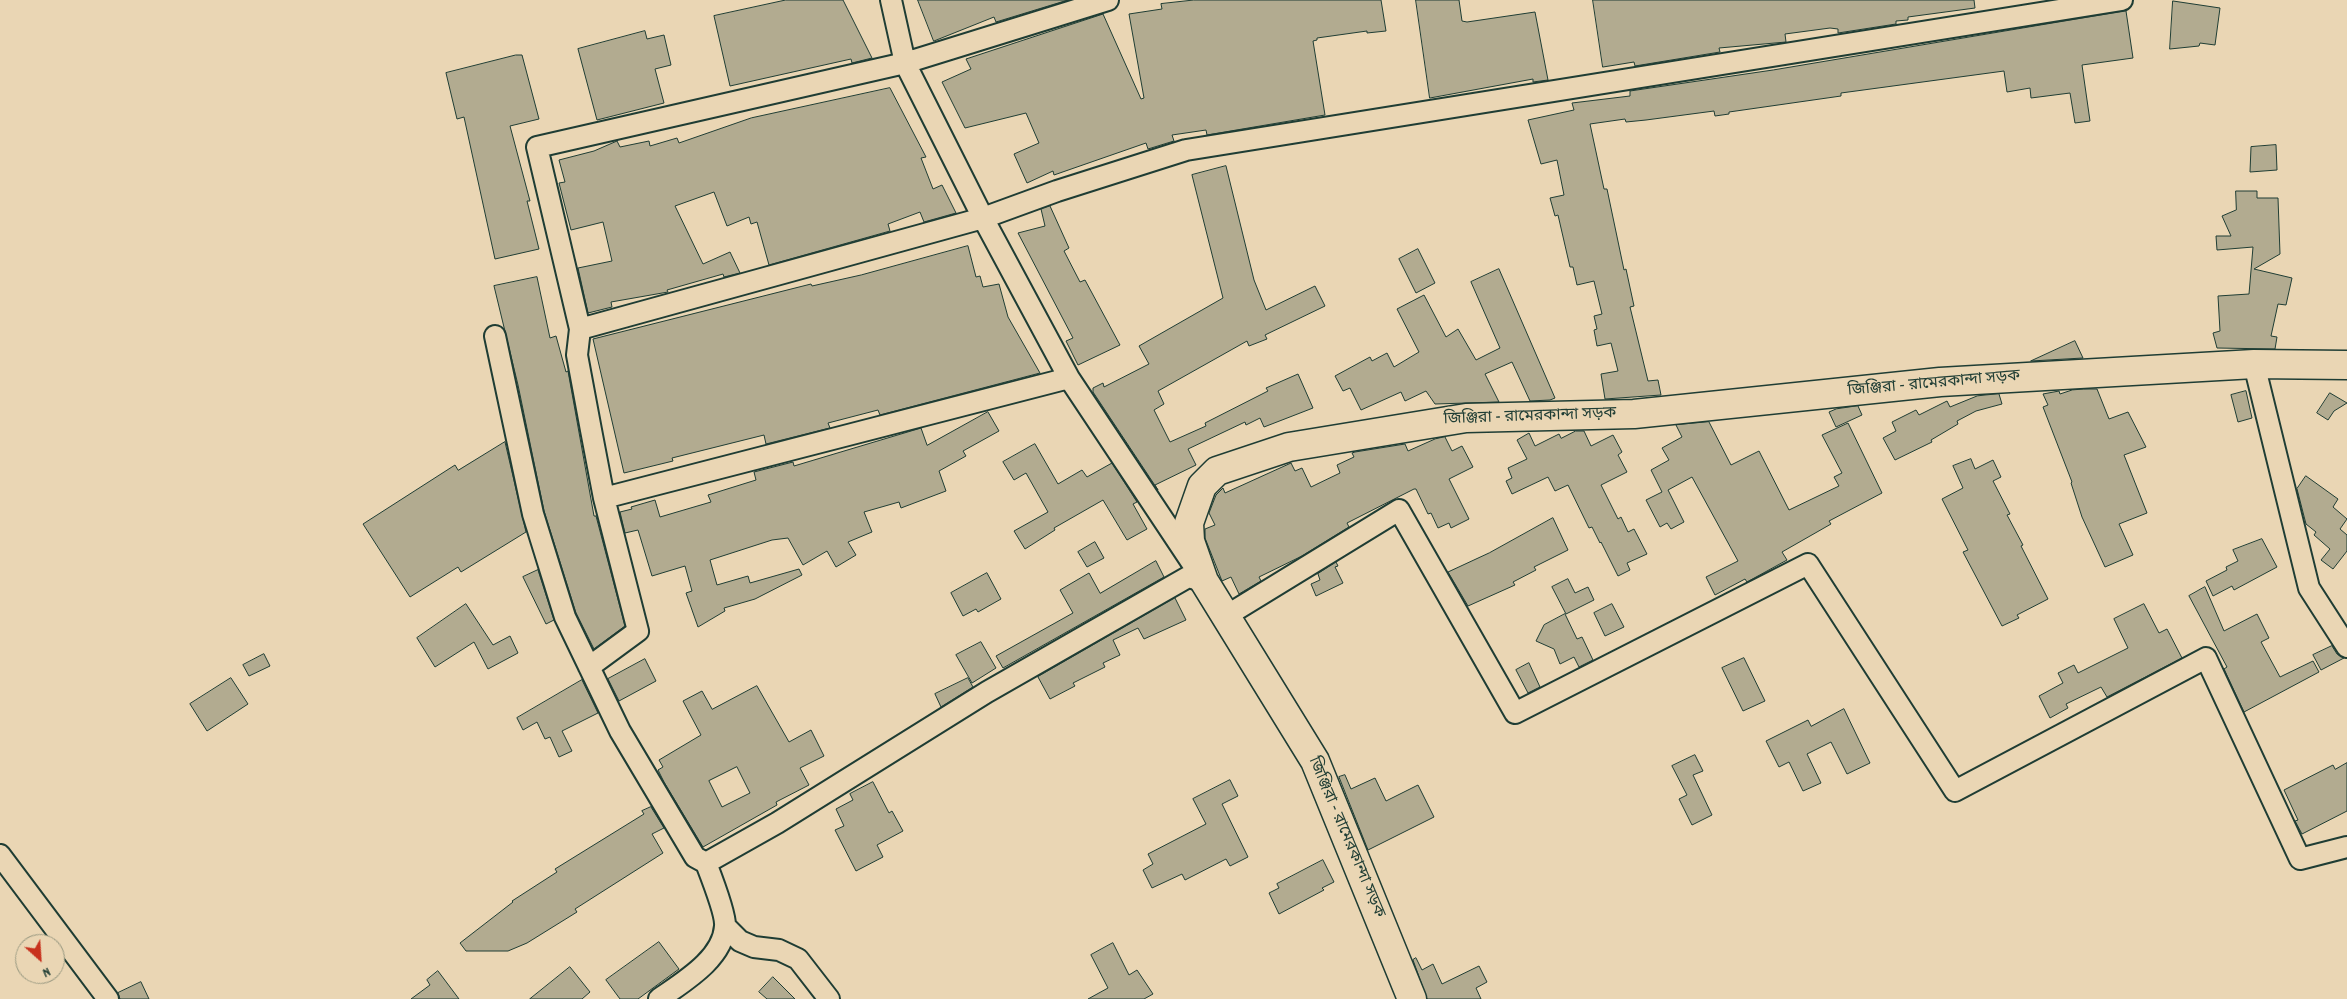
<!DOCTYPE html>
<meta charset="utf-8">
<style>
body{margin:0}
#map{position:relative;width:2347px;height:999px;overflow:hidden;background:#ead6b4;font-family:Dekko,sans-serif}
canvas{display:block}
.north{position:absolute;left:15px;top:934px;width:50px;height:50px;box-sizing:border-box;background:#ead6b4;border:1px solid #999981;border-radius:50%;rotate:154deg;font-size:14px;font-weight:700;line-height:20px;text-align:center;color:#1f3d34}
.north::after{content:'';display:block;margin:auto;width:18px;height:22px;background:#c8321e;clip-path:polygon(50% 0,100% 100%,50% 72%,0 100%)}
</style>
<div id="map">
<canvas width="2347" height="999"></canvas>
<div class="north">N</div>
</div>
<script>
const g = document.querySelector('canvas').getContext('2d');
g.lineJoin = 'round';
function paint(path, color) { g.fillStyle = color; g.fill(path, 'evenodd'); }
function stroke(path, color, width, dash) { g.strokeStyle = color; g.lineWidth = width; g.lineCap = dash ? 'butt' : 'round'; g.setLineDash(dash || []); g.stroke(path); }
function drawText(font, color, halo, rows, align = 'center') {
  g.font = font + ' Dekko,"Noto Sans Bengali",sans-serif'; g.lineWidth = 4; g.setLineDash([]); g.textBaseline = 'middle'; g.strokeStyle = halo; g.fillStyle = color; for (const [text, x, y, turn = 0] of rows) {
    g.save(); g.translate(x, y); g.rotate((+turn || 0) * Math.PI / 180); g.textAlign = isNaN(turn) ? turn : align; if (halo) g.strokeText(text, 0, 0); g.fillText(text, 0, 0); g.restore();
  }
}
const building = new Path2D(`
 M786,0h57l29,58 -20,5 -1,-4 -121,27 -16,-70z
 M918,0h150l-72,22 -2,-5 -60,24z
 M1194,0h187l5,31 -19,2v-2l-50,7v2l-4,1 12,74 -118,20 -1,-5 -34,5 2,6 -26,8 -2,-6 -92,32 -1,-4 -26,12 -13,-29 25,-11 -13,-30 -61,15 -23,-46 29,-13 -5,-10 137,-45 38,85 3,-1 -15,-84 33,-5 -1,-5z
 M1416,0h43l3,21 5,1 68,-10 13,68 -15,2v-3l-103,19z
 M1593,0h381l1,8 -67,9v3l-12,1v3l-58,9v-4l-8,-1 -45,6 1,8 -67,6 1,4 -85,14 -1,-4 -31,5z
 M2173,1l47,7 -5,37 -15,-2 -1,3 -29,3z
 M2126,11l7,47 -51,7 8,56 -15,2 -5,-30 -39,5 -1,-10 -23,4 -3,-21 -163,22v3l-112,16v2l-14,2 -1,-5 -68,9 -20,2 -1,-3 -35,5 14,65h3l17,81 2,-1 8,37 -4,1 18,74 10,-1 3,15 -56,4 -4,-25 17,-3 -7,-28 -14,3 -3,-16 3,-1 -3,-13 8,-2 -8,-33 -17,4 -4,-18h-3l-12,-52 -3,1 -5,-18 14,-3 -7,-35 -16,4 -13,-44 46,-10 -2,-7 58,-7v-5l143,-21z
 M645,31l2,8 17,-4 7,30 -16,4 9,34 -67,17 -19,-71z
 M516,55h6l17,64 -29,7 20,75h-3l12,48 -44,10 -31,-142 -7,2 -11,-46z
 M890,88l36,69 -5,1 12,31 9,-4 14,28 -32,9 -4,-10 -32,12 2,7 -121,34 -12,-43 -6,2 -2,-7 -22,9 -13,-34 -39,14 28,58 27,-12 10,21 -16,4 -1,-3 -56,16 1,2 -57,10 1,5 -24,6 -10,-45 34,-7 -9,-39 -32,8 -12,-47 6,-1 -6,-22 35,-9 23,-10 3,6 29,-6 1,5 27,-8 2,5 72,-25z
 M2276,145l1,25 -27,2 1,-25z
 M1226,166l28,114 12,30 49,-24 10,20 -60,29 2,4 -18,7 -2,-5 -89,50 6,13 -10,6 16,32 36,-16 -1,-3 63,-32 -2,-3 32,-14 15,34 -49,19 -4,-9 -14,7 -1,-3 -57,27 8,16 -41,20 3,5 -65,-98v-4l10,-5 1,4 45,-23 -10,-18 84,-48 -31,-123z
 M2236,191h21v7h21l2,56 -26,15 38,9 -6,27 -8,-1 -7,32 6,1 -2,12 -58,-1 -4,-15 7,-2 -2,-35 31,-2 4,-47 -36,3 -1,-14h15l-9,-20 14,-6z
 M1050,206l19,42 -5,3 16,31 5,-2 35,65 -42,20 -12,-24 7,-3 -55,-105 27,-7 -4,-17z
 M968,246l8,31 4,-1 3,11 16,-3 9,33 32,56 -160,42 -2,-5 -50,13 2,5 -64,16 -2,-9 -92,23 1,3 -49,12 -31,-134 218,-55 1,2 49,-11z
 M1418,249l17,34 -19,10 -17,-34z
 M1499,269l56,129 -5,2 -20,1 -18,-39 -27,12 14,28 -64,2 -9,-13 -21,10 -4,-9 -40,18 -11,-22 -7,3 -8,-15 35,-19 2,4 15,-8 7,14 25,-15 -22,-43 27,-14 22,42 12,-8 18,31 24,-12 -29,-66z
 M537,277l13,61 6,-2 10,36 2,-1 26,145h2l29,110 -31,23 -18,-36 -32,-102 -26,-126 -24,-99z
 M2075,341l8,17 -52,3z
 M2084,389h13l12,30 19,-7 18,35 -22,8 23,58 -28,11 14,31 -28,12 -23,-50 -11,-34 1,-1 -29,-75 5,-2 -5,-11 16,-3 1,3 12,-4z
 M2246,391l6,27 -14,4 -7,-27z
 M2330,393l17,10 -13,8 -6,9 -11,-7z
 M1999,394l3,10 -26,7 -19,10 1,3 -27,16 1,2 -37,18 -12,-22 13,-7 -4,-9 24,-12 3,5 28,-14 3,6 27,-11z
 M1858,406l4,9 -26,12 -7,-15 7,-3z
 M988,412l11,19 -36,20 3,5 -27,15 7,20 -45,17 -2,-6 -35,10 8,20 -24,10 8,13 -20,12 -9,-16 -24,14 -15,-27 -16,2 -62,20 7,25 31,-9 2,7 49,-14 3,6 -47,24 -31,9 1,3 -27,16 -12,-34 6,-2 -7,-25 -33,10 -14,-46 -13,3 -5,-21 12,-3 -1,-2 24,-7 5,17 51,-15 -3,-7 48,-15 -2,-8 39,-10 1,4 127,-38 6,17z
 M1709,422l22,43 28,-14 30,59 50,-24 -5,-9 8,-4 -20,-38 26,-12 34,70 -53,28 2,3 -49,28 5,8 -40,22 -2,-3 -30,16 -9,-18 32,-16 -46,-84 -24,13 16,32 -13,7 -4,-6 -7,4 -14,-27 16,-8 -11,-22 18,-10 -7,-12 20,-11 -6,-12z
 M1576,431h8l7,15 22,-11 9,17 -4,3 9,17 -26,13 17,34 3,-2 7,15 6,-3 13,25 -20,9 3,7 -12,6 -17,-34 -1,1 -8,-16 -3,1 -21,-43 -13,6 -7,-14 -36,17 -6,-13 6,-3 -4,-10 19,-9 -10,-19 12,-7 6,13 24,-12 2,4z
 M1445,437l7,14 10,-5 11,21 -24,12 20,40 -18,9 -2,-5 -11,5 -7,-15 -3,1 -12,-25h-2l-67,34 2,4 -47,29 -43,21 2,4 -22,13 -8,-17 -9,4 -17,-43v-9l10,-4 -6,-12 7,-18 7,-7 2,5 66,-30 4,8 7,-3 9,19 29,-14 -3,-8 17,-8 -2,-4 3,-1 50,-8 3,7 27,-12z
 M505,442l21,90 -65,40 -3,-5 -48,30 -47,-73 92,-59 3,5z
 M1035,444l23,40 24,-14 5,7 25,-14 25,39 -4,2 14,25 -20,11 -24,-40 -49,28 1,2 -30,19 -11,-18 34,-19 -22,-39 -12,7 -11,-18z
 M1971,459l4,10 18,-9 8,17 -8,4 17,33 -3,1 16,30 -2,1 27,53 -31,16 2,3 -17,8 -39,-74 5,-2 -26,-51 21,-11 -10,-22z
 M2306,476l32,23 -5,8 14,12 -7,10 7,6v16l-14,18 -12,-9 9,-11 -16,-14 2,-3 -10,-8 -9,-35z
 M1553,518l15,32 -34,17 2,3 -23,12 2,3 -47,21 -20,-34 41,-19z
 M2262,539l15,28 -43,23 -2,-4 -19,10 -7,-15 21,-11 -1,-3 12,-6 -5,-11z
 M1095,542l9,16 -17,9 -9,-15z
 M1156,561l8,16 -161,91 -7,-12 77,-43 -13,-23 29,-17 11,20z
 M1336,562l2,4 -3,1 8,16 -27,13 -5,-12 9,-4 -2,-6z
 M538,570l16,50 -8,4 -23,-47z
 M987,573l14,26 -23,13 -2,-3 -13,7 -12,-23z
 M1568,579l7,14 13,-6 6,13 -28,14 -14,-27z
 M2205,587l19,44 33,-17 12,24 -8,4 19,35 33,-16 6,11 -75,40 -20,-43 3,-2 -38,-71z
 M1175,598l11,22 -42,19 -6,-11 -25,12 7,15 -17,8 2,4 -32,16 2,3 -25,13 -12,-22z
 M466,604l27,41 17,-9 8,17 -30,16 -14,-27 -39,25 -18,-29z
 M1612,604l12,23 -19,9 -11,-23z
 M2144,604l15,29 8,-4 15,29 -75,39 -6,-10 -35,17 2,4 -18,10 -11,-22 24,-13 -5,-10 16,-8 4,8 50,-25 -14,-29z
 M1565,614l12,25 5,-2 11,23 -14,7 -5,-10 -14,7 -6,-15 -18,-8 8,-16z
 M981,642l15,26 -24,15 -16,-28z
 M2332,646l5,8 7,4 -23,12 -8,-15z
 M264,654l6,12 -21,10 -6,-11z
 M1744,658l21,43 -22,10 -21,-43z
 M645,659l11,22 -37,20 -11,-22z
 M1529,663l11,24 -12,6 -12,-23z
 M231,678l17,26 -41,27 -17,-27z
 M968,678l5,9 -32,20 -6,-13z
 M582,680l16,33 -36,18 10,20 -13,6 -9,-20 -5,2 -8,-17 -14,8 -6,-12z
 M757,686l32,56 22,-12 13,26 -24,12 9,17 -33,17 1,3 -74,42 -39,-65 -6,-12 5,-3 -4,-7 42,-25 -18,-34 19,-10 10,18zM737,767l13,26 -28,14 -13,-26z
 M1844,709l26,54 -23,11 -16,-32 -24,12 14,29 -18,8 -14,-29 -10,5 -13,-26 42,-21 3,6z
 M1695,755l8,16 -10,4 19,40 -20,10 -13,-26 8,-4 -15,-29z
 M2347,763v48l-45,23 -7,-13 3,-1 -14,-30 49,-25 2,4z
 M1345,775l6,14 24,-11 11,23 32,-16 16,32 -66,33 -29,-73z
 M1230,780l8,16 -16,8 26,53 -18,9 -4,-7 -41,21 -3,-6 -30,14 -9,-18 10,-6 -5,-10 58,-30 -13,-25z
 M873,782l16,31 3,-2 11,20 -26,14 6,12 -27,14 -21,-41 9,-4 -8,-17 17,-9 -3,-6z
 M651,807l13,21 -12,6 11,19 -88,56 2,3 -50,31 -19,8h-42l-6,-8 53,-41 -1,-1 45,-29 -2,-3 89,-55 -2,-3z
 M1323,860l11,22 -12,6 2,2 -45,24 -10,-21 10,-5 -2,-4z
 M659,942l20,27 -41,30h-18l-14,-19z
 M1113,943l16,32 8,-5 16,24 -9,5h-56l20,-11 -17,-33z
 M1416,958l6,12 11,-6 9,20 37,-18 8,16 -11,6 5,11h-54l-14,-39z
 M570,967l20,25 -8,7h-52z
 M438,971l21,28h-48l19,-14 -3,-5z
 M773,977l22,22h-28l-8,-7z
 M141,982l8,17h-29l-2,-6z`);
const street = new Path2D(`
 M891,0l14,63 203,-63
 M580,329l403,-111 74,-27 129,-41 936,-150
 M495,336l38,178 32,103 55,114 75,126 11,6
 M2254,364l55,224 38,59
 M604,498l465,-120
 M1226,616l173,-106 116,203 293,-149 147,227 251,-133 94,201 47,-12
 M589,667l49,-36 -34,-133 -13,-68 -14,-75 3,-26 -43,-182 368,-84 78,155 86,160 135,203 -16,-4 -201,115 -210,131 -71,40c5,13 20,51 19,63 -2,33 -42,56 -66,73
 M0,855l108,144
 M725,926l15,15 14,6 25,3 19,9 31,40`);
const primary = new Path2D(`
 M1412,999l-97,-238 -111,-180 -14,-40 -1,-18 13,-37 15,-15 72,-24 177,-29 168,-4 306,-32 314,-18 93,1`);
const streetNames = [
 ["জিঞ্জিরা - রামেরকান্দা সড়ক",1934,385,-5],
 ["জিঞ্জিরা - রামেরকান্দা সড়ক",1530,418,-2],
 ["জিঞ্জিরা - রামেরকান্দা সড়ক",1345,838,67]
];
paint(building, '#b2ab90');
stroke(building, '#1f3d34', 1);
stroke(street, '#1f3d34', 24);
stroke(primary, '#1f3d34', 31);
stroke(street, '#ead6b4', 20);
stroke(primary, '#ead6b4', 28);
drawText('16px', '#1f3d34', '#ead6b4', streetNames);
</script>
